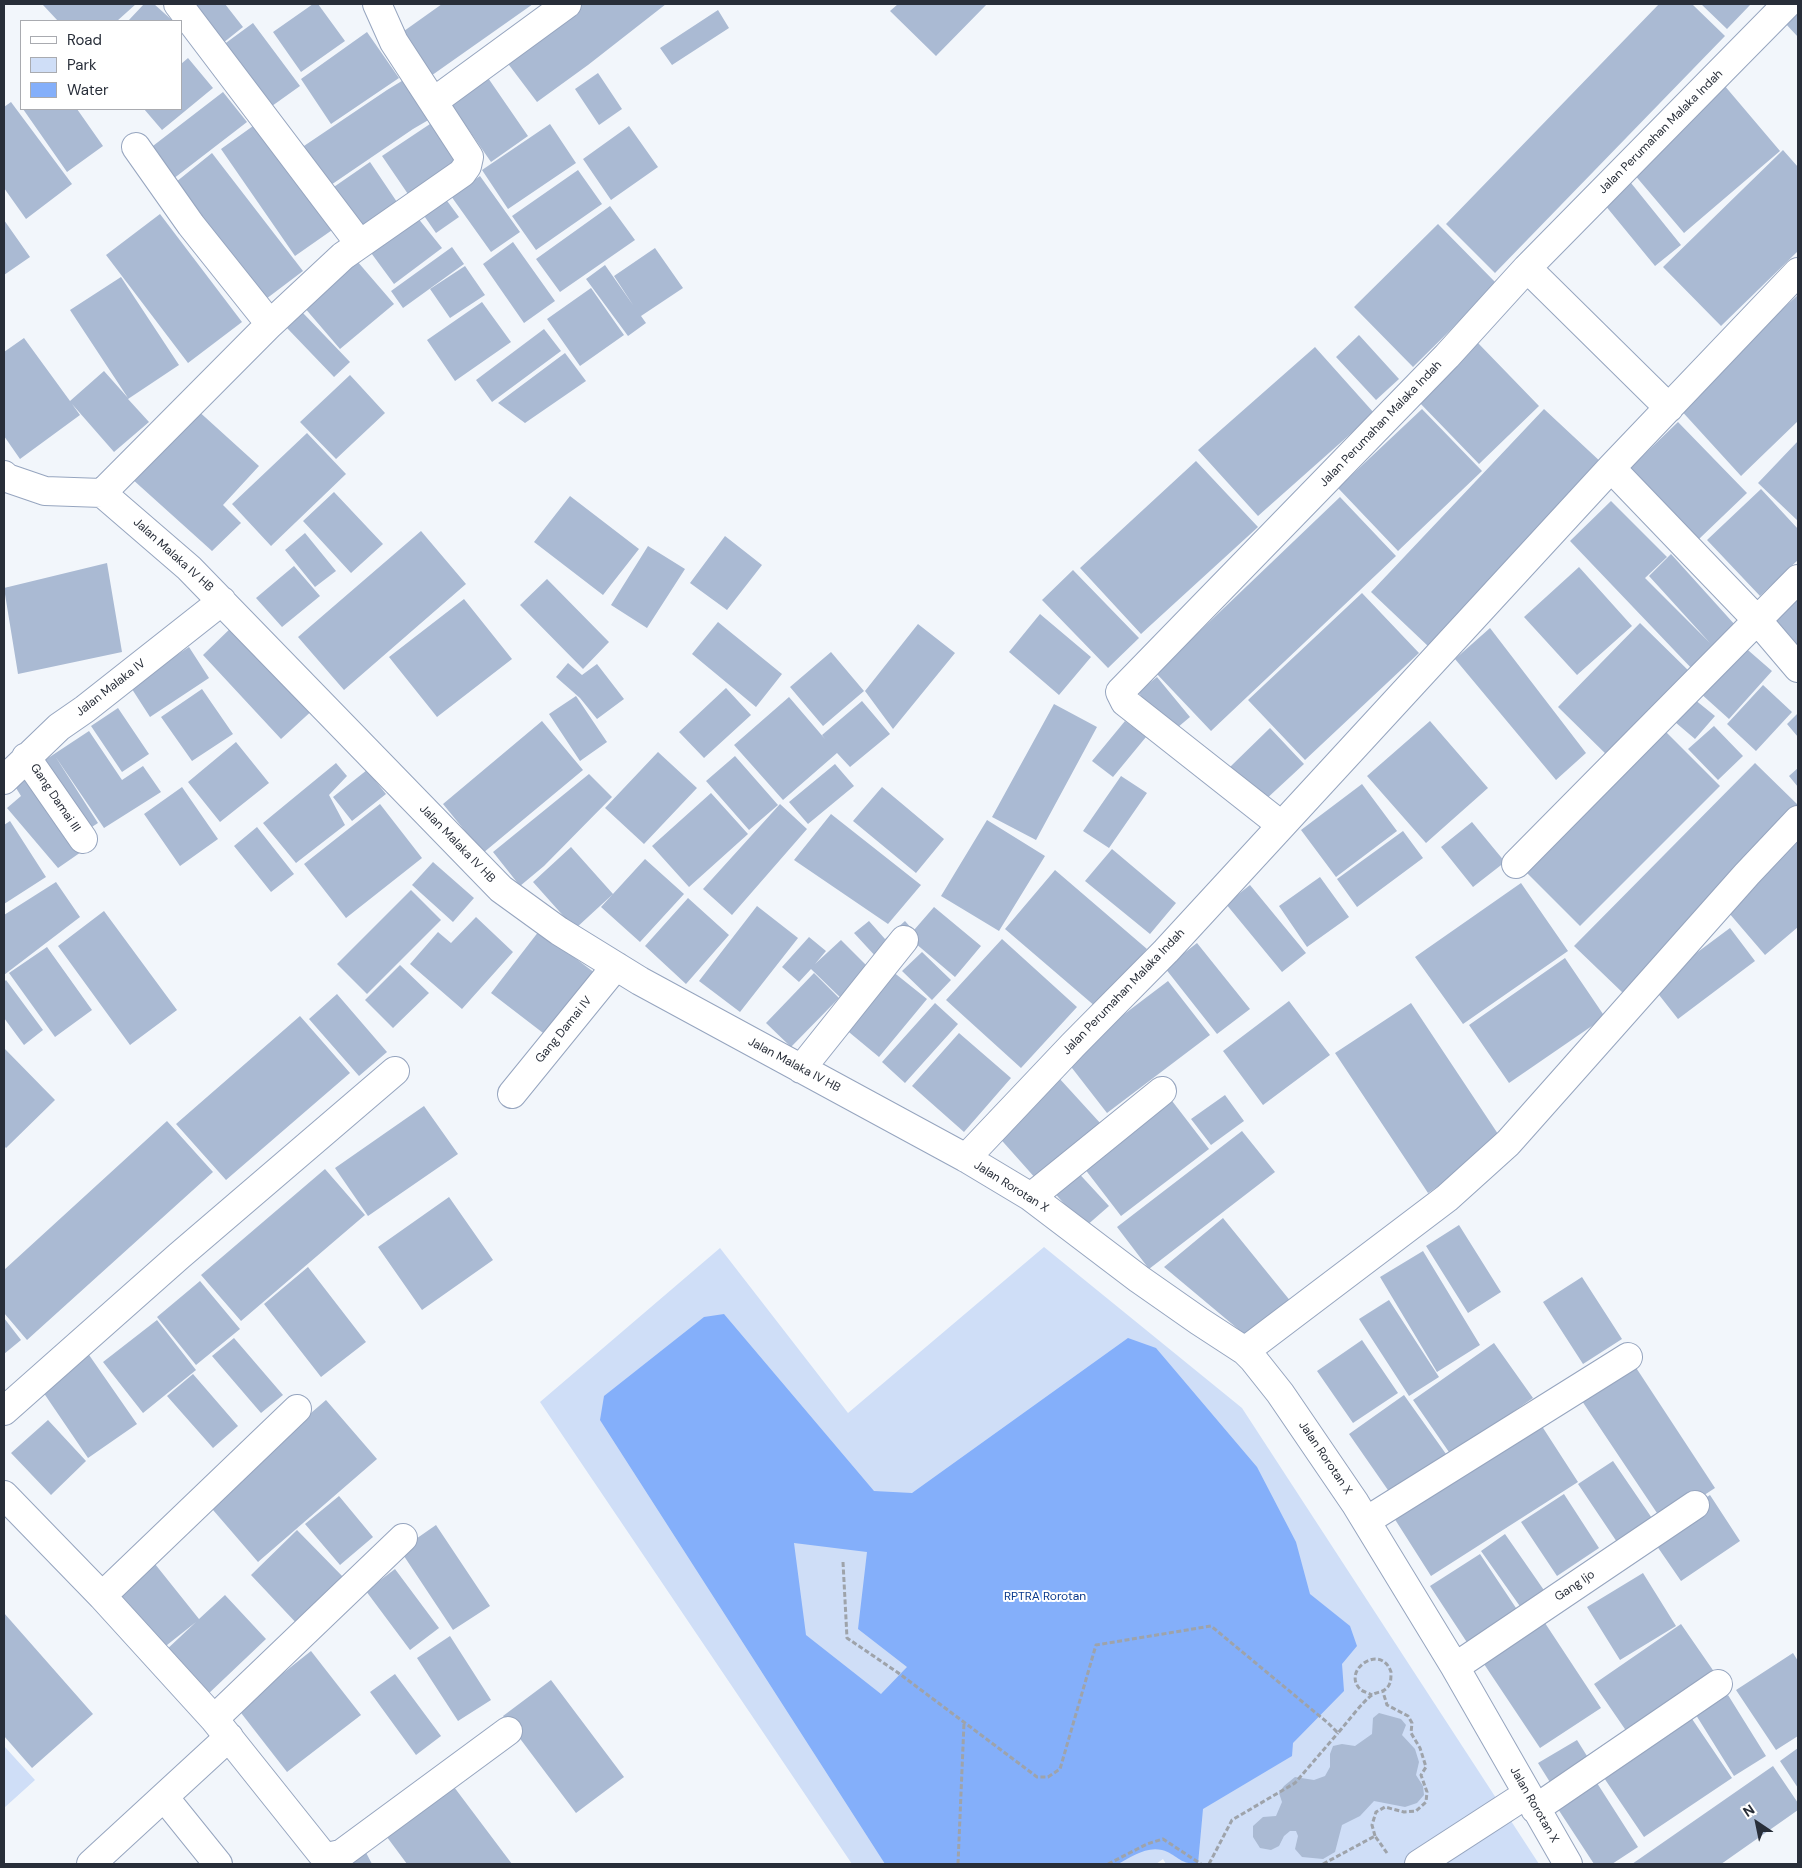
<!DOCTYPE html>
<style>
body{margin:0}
#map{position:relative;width:1802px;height:1868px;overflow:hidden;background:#f2f6fb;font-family:"DM Sans",sans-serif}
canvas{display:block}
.frame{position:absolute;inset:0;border:5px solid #282e39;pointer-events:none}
.legend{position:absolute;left:20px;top:20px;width:162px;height:90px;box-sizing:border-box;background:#fff;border:1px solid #a9abb0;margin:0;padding:6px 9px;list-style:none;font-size:15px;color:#282e39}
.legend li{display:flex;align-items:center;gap:10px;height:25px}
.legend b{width:25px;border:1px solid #a9abb0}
.north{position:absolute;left:1732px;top:1798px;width:50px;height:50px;-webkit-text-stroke:4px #fff;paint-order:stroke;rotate:326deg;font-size:14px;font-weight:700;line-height:20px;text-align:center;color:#282e39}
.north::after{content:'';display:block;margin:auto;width:18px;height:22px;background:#282e39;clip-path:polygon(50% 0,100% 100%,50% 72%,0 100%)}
</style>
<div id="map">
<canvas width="1802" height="1868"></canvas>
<div class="frame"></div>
<ul class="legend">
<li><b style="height:6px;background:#fff"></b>Road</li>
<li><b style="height:14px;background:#cfdef7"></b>Park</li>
<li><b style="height:14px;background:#84affa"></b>Water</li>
</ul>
<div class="north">N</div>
</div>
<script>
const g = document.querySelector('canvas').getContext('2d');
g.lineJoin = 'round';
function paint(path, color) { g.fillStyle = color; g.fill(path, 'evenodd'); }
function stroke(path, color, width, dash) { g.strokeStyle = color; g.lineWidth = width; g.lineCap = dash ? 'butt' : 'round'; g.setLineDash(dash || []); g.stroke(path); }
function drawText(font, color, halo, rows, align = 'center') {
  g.font = font + ' "DM Sans",sans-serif'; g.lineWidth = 4; g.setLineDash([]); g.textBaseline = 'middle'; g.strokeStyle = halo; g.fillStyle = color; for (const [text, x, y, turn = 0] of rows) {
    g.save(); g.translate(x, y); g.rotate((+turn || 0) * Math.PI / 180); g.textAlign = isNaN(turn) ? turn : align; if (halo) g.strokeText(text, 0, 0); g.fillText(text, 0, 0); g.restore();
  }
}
const green = new Path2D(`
 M1044,1247l198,161 297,456h-373l-3,-5 -7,5h-304l-312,-462 180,-154 128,165z
 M4,1746l31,34 -31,28z`);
const water = new Path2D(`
 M724,1314l150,177 38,2 216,-155 28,10 101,119 39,75 14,52 40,32 7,20 -15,18 2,27 -51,52 -1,13 -89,53 -5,55c-20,0 -21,-10 -36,-14 -16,-4 -31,7 -44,14h-233l-285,-444 4,-24 100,-79zM794,1543l73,9 -9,77 49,38 -26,27 -75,-59z`);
const building = new Path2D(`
 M44,4h92l-19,17h-59l-15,-16z
 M144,4h10l19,17h-45z
 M184,4h41l18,23 -25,20z
 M313,4h5l27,37 -44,31 -28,-40z
 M442,4h91l-105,74 -31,-42z
 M582,4h84l-78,61 -51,37 -31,-41z
 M898,4h89l-51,52 -46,-45z
 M1659,4h33l33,32 -230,237 -49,-49z
 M1701,4h50l-24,25z
 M718,10l11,18 -57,37 -12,-17z
 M1798,11v26l-13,-14z
 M253,23l47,63 -35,25 -46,-63z
 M367,32l32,46 -68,46 -30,-45z
 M188,58l25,30 -51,42 -18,-21h37v-45z
 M598,73l24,36 -23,16 -24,-36z
 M486,75l42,61 -37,26 -43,-62z
 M410,76l27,39 -24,14 -88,60 -27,-39 89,-60z
 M1724,85l56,66 -96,82 -56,-66z
 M223,92l24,30 -74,57 -24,-30z
 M11,102l61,82 -46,35 -22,-31v-81z
 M23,109h54l26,37 -36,26z
 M260,121l75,107 -40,28 -74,-107z
 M433,122l27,40 -50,35 -28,-41z
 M550,124l26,39 -68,46 -26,-39z
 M629,126l29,41 -47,33 -28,-41z
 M1783,150l15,17v84l-77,75 -58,-59z
 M212,153l91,118 -37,28 -90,-117z
 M370,162l29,43 -42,28 -29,-42z
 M578,170l24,34 -66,46 -24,-34z
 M480,176l40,56 -29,20 -40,-56z
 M1627,178l54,67 -26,21 -55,-67z
 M442,194l17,23 -23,16 -16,-23z
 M610,206l25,34 -75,52 -24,-33z
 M413,212l29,36 -48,36 -28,-38z
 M160,214l82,108 -54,41 -82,-108z
 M4,220l26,37 -26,18z
 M1438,224l59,60 -84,83 -59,-60z
 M513,242l42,59 -31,22 -41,-59z
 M452,247l12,17 -61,44 -12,-17z
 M655,248l28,40 -42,28 5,7 -18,13 -42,-57 19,-14 28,40 -19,-29z
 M357,261l37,43 -54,45 -36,-42z
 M465,266l20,29 -35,23 -20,-29z
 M121,277l58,88 -51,34 21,23 -35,30 -42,-48 8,11 -60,44 -16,-23v-84l20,-14 46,63 34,-30 24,27 -58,-88z
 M591,288l33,47 -44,31 -33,-47z
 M1798,295v126l-57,55 -63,-69 77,-73z
 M482,302l29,40 -56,39 -28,-41z
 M303,313l47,49 -16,15 -47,-49z
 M544,329l17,22 -69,51 -16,-22z
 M1359,335l40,44 -23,21 -40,-43z
 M1478,343l61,63 -60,58 -61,-63z
 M1315,347l59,66 -116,103 -60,-66z
 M565,353l21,28 -61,42 -27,-20z
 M350,375l35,38 -49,46 -36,-37z
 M195,408l64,58 -36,39 18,18 -29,28 -81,-73z
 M1422,409l60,62 -84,80 -60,-63z
 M1544,409l59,55 -174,183 -58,-55z
 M1678,422l69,71 -48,46 -69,-71z
 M307,433l39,41 -75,72 -39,-42z
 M1798,441v80l-40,-38z
 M1196,461l62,66 -117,107 -61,-66z
 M1761,489l37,40v31l-38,36 -53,-56z
 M334,492l49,52 -32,29 -48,-52z
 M570,496l69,53 -36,46 -69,-53z
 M1340,497l56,59 -185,175 -55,-58z
 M1611,501l56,56 -22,21 65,65 -61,-67 22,-22 65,72 -41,46 -125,-131z
 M421,531l45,53 -122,106 -46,-53z
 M305,533l31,38 -21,16 -30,-37z
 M725,536l37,29 -35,45 -37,-27z
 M648,546l37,23 -38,59 -36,-23z
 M107,563l15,89 -104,22 -14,-86z
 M294,566l26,30 -38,31 -26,-29z
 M1579,567l53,59 -55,49 -53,-58z
 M1073,570l66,68 -31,30 -66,-68z
 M547,579l62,63 -26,27 -63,-64z
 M1362,593l57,60 -114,107 -57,-60z
 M464,599l48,60 -75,58 -48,-60z
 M1798,599v59l-28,-38z
 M1040,614l51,43 -32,38 -50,-43z
 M237,622l79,85 -35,32 -78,-84z
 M718,622l64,52 -26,33 -64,-53z
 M1640,623l53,52 -81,85 -54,-53z
 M918,624l37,29 -62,76 -28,-38z
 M1490,628l96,125 -30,27 -101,-121z
 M1741,644l31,27 -43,48 -30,-27z
 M189,647l20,31 -59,39 -20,-31z
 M831,652l33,39 -41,35 -33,-39z
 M568,663l14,12 15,-11 27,35 -27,20 -17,-21 -24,-21z
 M1157,677l33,40 -19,16 -33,-41z
 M1763,685l29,27 -36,39 -29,-27z
 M726,688l25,27 -47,43 -25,-26z
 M202,689l31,45 -41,27 -31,-44z
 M576,696l31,46 -27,19 -31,-47z
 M789,697l36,42 -3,-4 40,-34 28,33 -40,33 -13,-14 -54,47 -49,-55z
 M1694,699l21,17 -20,23 -20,-17z
 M1054,704l43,23 -61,113 -44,-23z
 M118,708l31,46 -27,18 -31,-46z
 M1798,713v24l-11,-13z
 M542,721l41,49 -100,83 -40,-49z
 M1125,721l21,16 -33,40 -21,-16z
 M1430,721l58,67 -62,55 -59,-67z
 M1714,726l29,30 -25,24 -30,-31z
 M1270,728l34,36 -41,38 -33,-35z
 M1663,729l57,57 -140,140 -58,-58z
 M89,731l33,49 21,-14 18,26 -57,36 -49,-72 43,67 -17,11 -45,-68z
 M236,742l33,41 -49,39 -32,-40z
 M658,752l39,36 -53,56 -39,-36z
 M735,756l43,49 -29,25 -43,-49z
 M336,763l11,13 -18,19 16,30 -49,38 -33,-40z
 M1755,763l43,42v11l-175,177 -49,-47z
 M835,764l19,22 -46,38 -19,-22z
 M1798,768v19l-9,-11z
 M367,770l19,24 -34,27 -19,-24z
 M33,771l51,79 -26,18 -51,-60 14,-12 -8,-13z
 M589,774l23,23 -68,69 -24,20 -27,-34z
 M1121,776l26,17 -38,55 -26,-17z
 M1362,784l35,47 -61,46 -35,-47z
 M182,787l36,52 -38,27 -36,-52z
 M882,787l62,52 -28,34 -63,-52z
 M711,793l37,41 -59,53 -37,-41z
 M380,804l42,54 -76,60 -42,-54z
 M780,804l27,25 -75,86 -29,-26z
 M831,814l90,71 -33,39 -94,-64z
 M987,820l58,36 -46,75 -58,-35z
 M10,821l36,56 -42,27v-79z
 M1472,822l33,40 -32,25 -32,-40z
 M257,827l37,47 -23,18 -37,-46z
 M1403,831l20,27 -66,49 -20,-28z
 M1798,834v93l-33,28 -42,-49z
 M571,847l42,47 -38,35 -42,-47z
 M1112,849l64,54 -26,31 -65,-53z
 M645,859l39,35 -44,48 -39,-35z
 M433,862l41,36 -21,24 -41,-37z
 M1055,870l92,79 -51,58 -91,-78z
 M1320,877l29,40 -42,30 -28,-41z
 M56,882l24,35 -76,58v-60z
 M1521,883l47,68 -105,73 -48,-67z
 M1250,885l56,68 -24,19 -56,-68z
 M411,890l30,30 -74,74 -30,-30z
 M688,898l41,37 -43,49 -41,-38z
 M757,906l41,32 -58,74 -41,-31z
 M934,907l47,39 -26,31 -47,-40z
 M104,911l73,99 -47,35 -72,-99z
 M476,917l37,35 -51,57 -52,-45 28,-32 13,11z
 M869,921l16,18 20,-18 7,8 -34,30 -24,-26z
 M1730,928l25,33 -77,58 -26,-33z
 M539,931l56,42 -48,63 -56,-43z
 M809,937l17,14 -11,13 26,-24 34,34 -29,29 -35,-34 -12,13 -17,-15z
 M1002,939l75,68 -56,61 -75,-68z
 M1197,943l53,66 -33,25 -52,-66z
 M47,947l45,63 -37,27 -46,-64z
 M922,952l29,28 -19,20 -30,-29z
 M1565,958l40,59 -96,66 -40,-58z
 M400,965l29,28 -36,35 -28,-28z
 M892,971l35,28 -48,58 -35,-29z
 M814,973l25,25 -48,49 -25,-24z
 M6,980l37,50 -19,15 -20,-27v-36z
 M1168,981l42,54 -103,78 -42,-54z
 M337,994l50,58 -28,24 -50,-57z
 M1289,1001l41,54 -67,50 -40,-54z
 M935,1003l23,21 -53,59 -23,-21z
 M1411,1003l93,140 -76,50 -93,-140z
 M300,1016l50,57 -124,107 -50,-56z
 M959,1033l52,45 -47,54 -52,-46z
 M4,1048l51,52 -49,48 -2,-2z
 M1059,1078l42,46 -64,56 -41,-46z
 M1166,1093l43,56 -88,67 -43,-56z
 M1225,1095l19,26 -33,24 -20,-26z
 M424,1106l34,48 -90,62 -33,-48z
 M167,1121l46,51 -186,168 -23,-27v-43z
 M1242,1131l33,41 -126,97 -32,-42z
 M1073,1167l36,39 -24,21 -35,-39z
 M325,1169l40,46 -124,106 -40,-46z
 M449,1197l44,63 -71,50 -44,-63z
 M1223,1218l69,85 -42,36 -86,-72z
 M1459,1225l42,67 -33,21 -42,-67z
 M1423,1251l57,94 -43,27 -57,-95z
 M308,1267l58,75 -45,35 -57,-73z
 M1582,1277l40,62 -39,25 -40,-62z
 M200,1281l40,48 -44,36 -39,-48z
 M1389,1300l50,77 -30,19 -50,-77z
 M4,1318l17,22 -17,14z
 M157,1320l39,50 -53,43 -40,-51z
 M234,1338l49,57 -22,18 -49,-57z
 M1362,1340l36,53 -45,30 -36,-52z
 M1494,1343l39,55 -82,57 -38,-55z
 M87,1352l50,72 -49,34 -49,-72z
 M1631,1360l84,128 -52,34 -85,-127z
 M193,1374l45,52 -25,22 -46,-52z
 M1404,1395l42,59 -56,39 -41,-59z
 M326,1400l51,59 -119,103 -51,-59z
 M1536,1417l42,65 -147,94 -42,-66z
 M48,1420l38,41 -35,34 -40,-42z
 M1613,1461l45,66 -35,24 -45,-67z
 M1564,1494l35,54 -42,28 -36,-54z
 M1710,1495l30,46 -59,40 -31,-45z
 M339,1496l34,41 -33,28 -35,-41z
 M436,1525l54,81 -37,24 -53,-80z
 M297,1530l50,51 -47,46 -49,-52z
 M1505,1534l43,62 -24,16 -43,-61z
 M1480,1554l40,60 -50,33 -40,-61z
 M151,1559l48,60 26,-24 41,44 -60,57 -42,-44 32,-30 -34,27 -48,-59z
 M395,1569l44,59 -29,22 -44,-59z
 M1643,1573l33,53 -56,34 -33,-53z
 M4,1613l89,101 -61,54 -28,-32z
 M1545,1623l56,85 -61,40 -56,-84z
 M1681,1624l36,52 -88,59 -35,-51z
 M450,1636l41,64 -33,21 -41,-63z
 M311,1651l50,64 -74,57 -49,-63z
 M1793,1653l5,8v75l-22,14 -40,-60z
 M395,1674l46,62 -25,19 -46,-63z
 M551,1680l73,97 -48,36 -73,-97z
 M1728,1695l38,61 -32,20 -38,-61z
 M1686,1710l46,68 -88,59 -46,-68z
 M1379,1713l22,6 5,6 -4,10 13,14 4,13 -3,13 7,11 1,9 -7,8 -12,4 -31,-6 -14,15 -18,9 -7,27 -12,7 -21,-2 -7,-8 3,-13 -2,-5h-6l-6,5 -5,10 -8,4 -11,-2 -7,-11v-11l10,-9 13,-1 6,-14 -3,-9 5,-7 11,-9 19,3 11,-4 5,-9v-13l3,-8 9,-2 13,2 17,-12 1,-16z
 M1577,1740l15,24 -39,23 -15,-24z
 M1798,1748v40l-18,-27z
 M1773,1766l25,37v7l-74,52 -3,2h-89z
 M448,1779l64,85h-105l-26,-35z
 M1597,1783l41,64 -26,17h-18l-36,-55z
 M362,1845l10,19h-29z`);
const path = new Path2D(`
 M843,1562l4,76 50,34 140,105h11l12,-8 36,-124 115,-19 117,97 10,10c8,-9 25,-32 34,-38 6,-4 14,-2 18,-12 1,-2 1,-9 1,-11 -10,-30 -51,-1 -30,18 3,2 8,3 11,5
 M1375,1836l-3,-11 4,-13 9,-5 19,5 12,-1 10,-9 1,-10 -6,-17 5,-8 -6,-19 -9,-15 1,-10 -4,-7 -21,-11 -4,-13
 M958,1864l6,-141
 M1108,1864l39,-20 16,-5 38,25
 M1209,1864l23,-44 63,-37 43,-50
 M1323,1864l52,-28 12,17`);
const minor = new Path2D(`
 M178,4l181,239
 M433,102l134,-98
 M136,147l55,78 79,99
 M1527,268l142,140
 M1611,468l147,153 40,47
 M4,475l3,3 38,13 57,2 87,75 312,321 58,42 81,50 326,177 65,39 108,82 60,42 46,30 8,8 27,34 75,110 100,164 113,197
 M102,493l168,-169 73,-68 119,-83 5,-7 2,-9 -75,-115 -17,-38
 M26,757l57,82
 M4,780l55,-53 26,-18 137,-108
 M1281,825l-156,-123 -5,-10 327,-336 80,-88 260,-264
 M1516,864l282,-285
 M801,1069l103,-129
 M512,1094l104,-128
 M966,1158l107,-113 93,-94 445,-483 187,-196
 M1031,1197l131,-106
 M1245,1351l202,-153 61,-55 239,-269 51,-54
 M4,1411l175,-155 216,-185
 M4,1495l98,101 112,123 189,-181
 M1366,1521l262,-164
 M102,1596l195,-187
 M1455,1667l240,-162
 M214,1719l107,134 6,4 14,-3 167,-123
 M164,1797l54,67
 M1535,1809l183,-125
 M91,1864l138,-127
 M1419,1864l108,-70`);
const streetNames = [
 ["Jalan Perumahan Malaka Indah",1661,132,-45],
 ["Jalan Perumahan Malaka Indah",1381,424,-46],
 ["Jalan Malaka IV HB",173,555,42],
 ["Jalan Malaka IV",111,688,-38],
 ["Gang Damai III",55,798,56],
 ["Jalan Malaka IV HB",457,844,46],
 ["Jalan Perumahan Malaka Indah",1124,992,-46],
 ["Gang Damai IV",564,1030,-51],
 ["Jalan Malaka IV HB",794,1065,28],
 ["Jalan Rorotan X",1011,1187,32],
 ["Jalan Rorotan X",1325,1458,56],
 ["Gang Ijo",1575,1586,-34],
 ["Jalan Rorotan X",1534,1805,60]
];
const parkNames = [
 ["RPTRA Rorotan",1045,1597]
];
paint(green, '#cfdef7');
paint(water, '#84affa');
paint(building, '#aabad3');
stroke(minor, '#96a5bf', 30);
stroke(path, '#9ea3aa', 3, [5, 2.5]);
stroke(minor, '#fff', 28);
drawText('12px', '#282e39', '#fff', streetNames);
drawText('12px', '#08398d', '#fff', parkNames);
</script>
